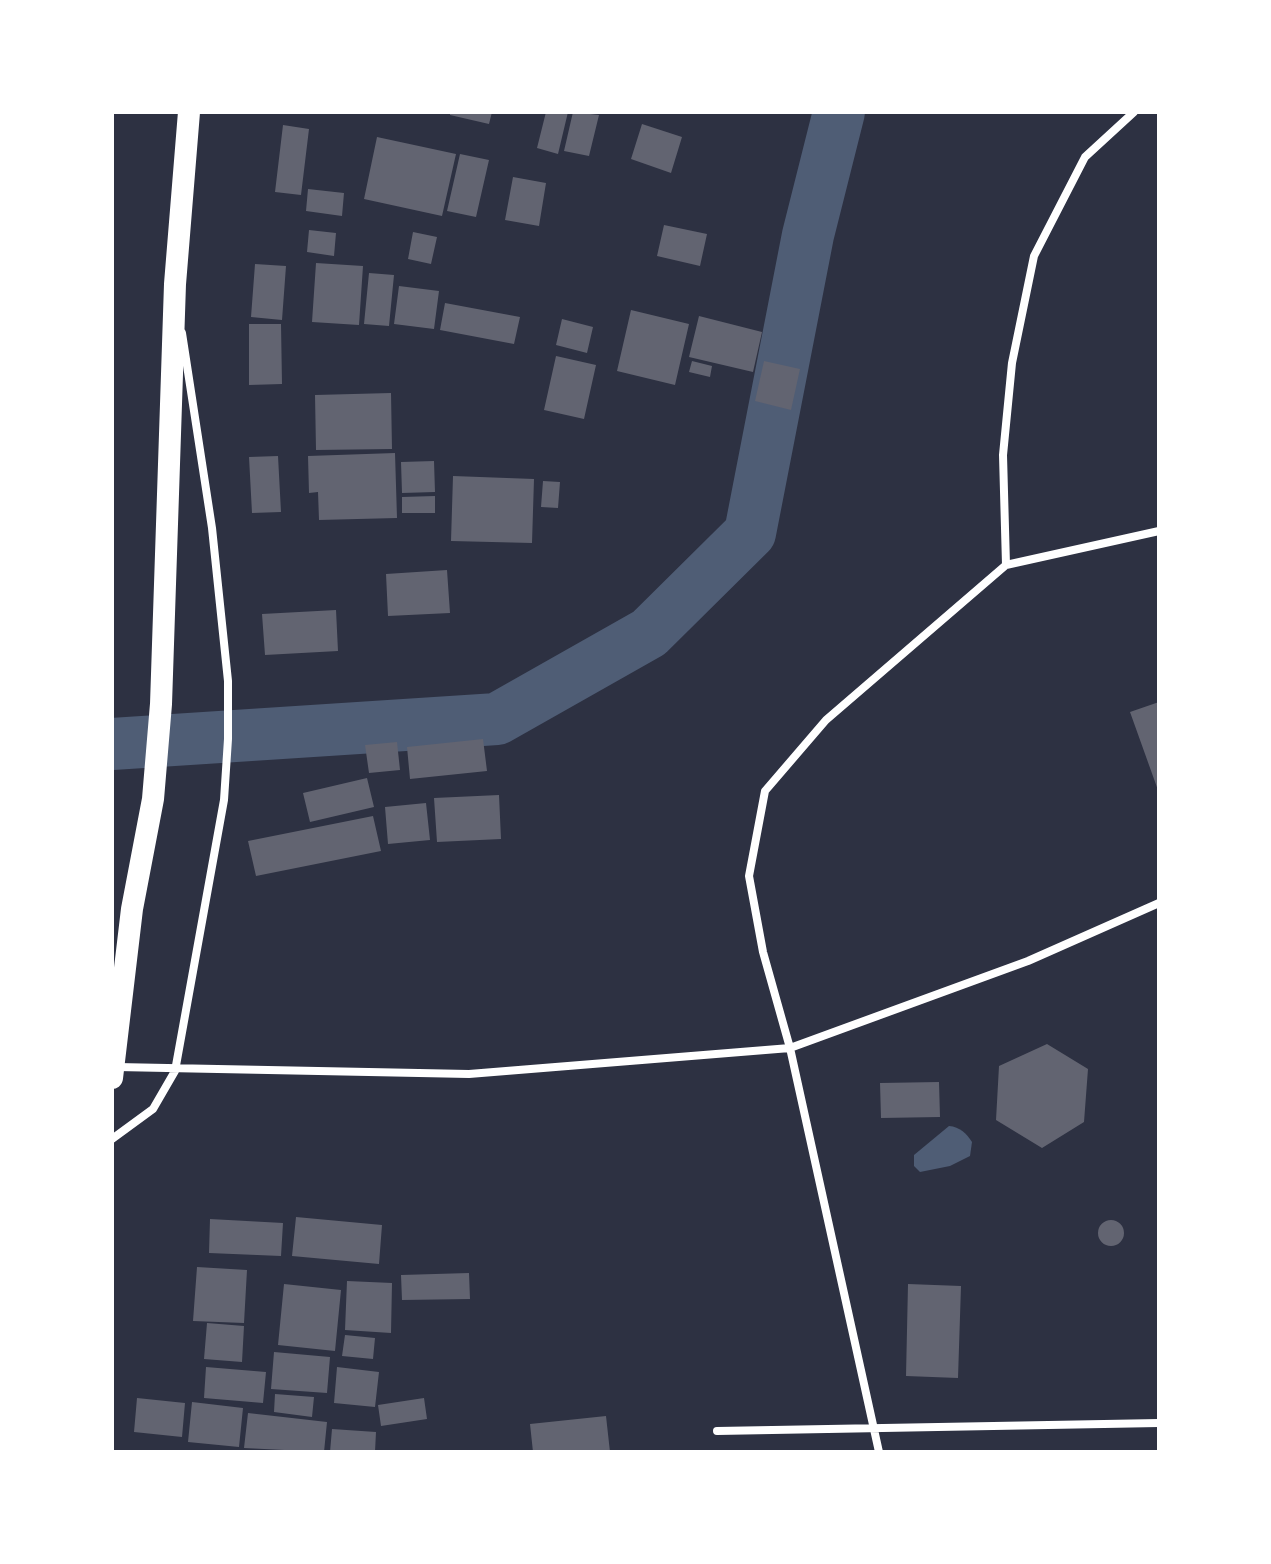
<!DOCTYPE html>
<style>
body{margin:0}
#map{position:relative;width:1271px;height:1564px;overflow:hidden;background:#2d3142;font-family:Arial,sans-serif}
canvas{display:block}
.frame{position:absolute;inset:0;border:114px solid #fff;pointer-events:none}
</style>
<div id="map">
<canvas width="1271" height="1564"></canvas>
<div class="frame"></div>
</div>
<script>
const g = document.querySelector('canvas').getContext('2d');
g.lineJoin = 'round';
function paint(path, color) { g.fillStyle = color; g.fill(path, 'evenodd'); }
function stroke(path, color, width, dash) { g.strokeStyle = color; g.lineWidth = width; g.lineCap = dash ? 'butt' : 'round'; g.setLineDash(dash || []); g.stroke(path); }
const water = new Path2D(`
 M949,1126c11,1 17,7 23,16l-2,14 -20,10 -30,6 -6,-6v-11z`);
const river = new Path2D(`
 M112,744l385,-25 152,-86 101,-100 58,-298 31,-123`);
const building = new Path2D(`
 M450,112h42l-3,12 -39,-9z
 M546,112h22l-10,42 -21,-6z
 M573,112l26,3 -10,41 -25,-5z
 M642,124l40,13 -11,36 -40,-14z
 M283,125l26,4 -8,66 -26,-3z
 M377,137l79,17 -14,62 -78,-17z
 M460,154l29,6 -13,57 -29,-6z
 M513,177l33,6 -7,43 -34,-6z
 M308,189l36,4 -2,23 -36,-5z
 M664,225l43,9 -7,32 -43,-10z
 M309,230l27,3 -2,23 -27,-4z
 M413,232l24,5 -6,27 -23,-5z
 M316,263l47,3 -4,59 -47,-3z
 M255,264l31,2 -4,54 -31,-3z
 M369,273l25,2 -5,51 -25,-2z
 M399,286l40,5 -5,38 -40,-5z
 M445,303l75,14 -6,27 -74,-14z
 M631,310l58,14 -14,61 -58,-14z
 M699,316l63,16 -9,40 -64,-15z
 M562,319l31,8 -6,26 -31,-8z
 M249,324h32l1,60 -33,1z
 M556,356l40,9 -12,54 -40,-9z
 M692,361l20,5 -2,11 -21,-5z
 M764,361l36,8 -9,41 -36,-9z
 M391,393l1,56 -76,1 -1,-55z
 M395,453l2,65 -78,2 -1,-28 -9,1 -1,-37z
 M278,456l3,56 -29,1 -3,-56z
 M434,461l1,31 -33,1 -1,-31z
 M453,476l81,3 -2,64 -81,-2z
 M543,481l17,1 -2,26 -17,-1z
 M435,496v17h-33v-16z
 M447,570l3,43 -62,3 -2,-42z
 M336,610l2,41 -73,4 -3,-41z
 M1159,702v91l-29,-81z
 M483,739l4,32 -77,8 -3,-32z
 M397,742l3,28 -31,3 -4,-28z
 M367,778l7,29 -64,15 -7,-29z
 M499,795l2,44 -64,3 -3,-44z
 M426,803l4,37 -42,4 -3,-37z
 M373,816l8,35 -125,25 -8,-35z
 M1047,1044l41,25 -4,53 -42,26 -46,-28 3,-54z
 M939,1082l1,35 -59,1 -1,-35z
 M296,1217l86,8 -3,39 -87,-8z
 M210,1219l73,4 -2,33 -72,-3z
 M1098 1233a13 13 0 1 1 26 0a13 13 0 1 1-26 0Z
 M197,1267l50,3 -3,53 -51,-2z
 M469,1273l1,26 -68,1 -1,-25z
 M347,1281l45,2 -1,50 -46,-3z
 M284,1284l57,6 -6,61 -57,-6z
 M908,1284l53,2 -3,92 -52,-2z
 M207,1323l37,3 -2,36 -38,-3z
 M345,1335l30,3 -2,21 -31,-3z
 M274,1352l56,5 -3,36 -56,-4z
 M206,1367l60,5 -3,31 -59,-5z
 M337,1367l42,5 -4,35 -41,-4z
 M275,1394l39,3 -2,20 -38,-5z
 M137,1398l48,5 -3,34 -48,-5z
 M424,1398l3,21 -46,7 -3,-21z
 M192,1402l51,6 -4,39 -51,-5z
 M248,1413l79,9 -3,30 -80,-4z
 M606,1416l4,36h-77l-3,-28z
 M332,1429l44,3 -1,20h-45z`);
const minor = new Path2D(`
 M1006,565l-3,-110 9,-92 22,-107 51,-99 49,-45
 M117,1067l352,7 321,-26 238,-87 131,-58
 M112,1139l41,-30 22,-38 49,-271 4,-61v-58l-16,-153 -30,-195
 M717,1431l442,-8
 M879,1452l-89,-404 -27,-96 -14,-76 16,-85 61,-71 180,-155 153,-34`);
const trunk = new Path2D(`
 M112,1078l20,-169 21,-110 8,-95 14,-420 14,-172`);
paint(water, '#4f5d75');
stroke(river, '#4f5d75', 52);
paint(building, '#626471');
stroke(minor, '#fff', 8);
stroke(trunk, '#fff', 22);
</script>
